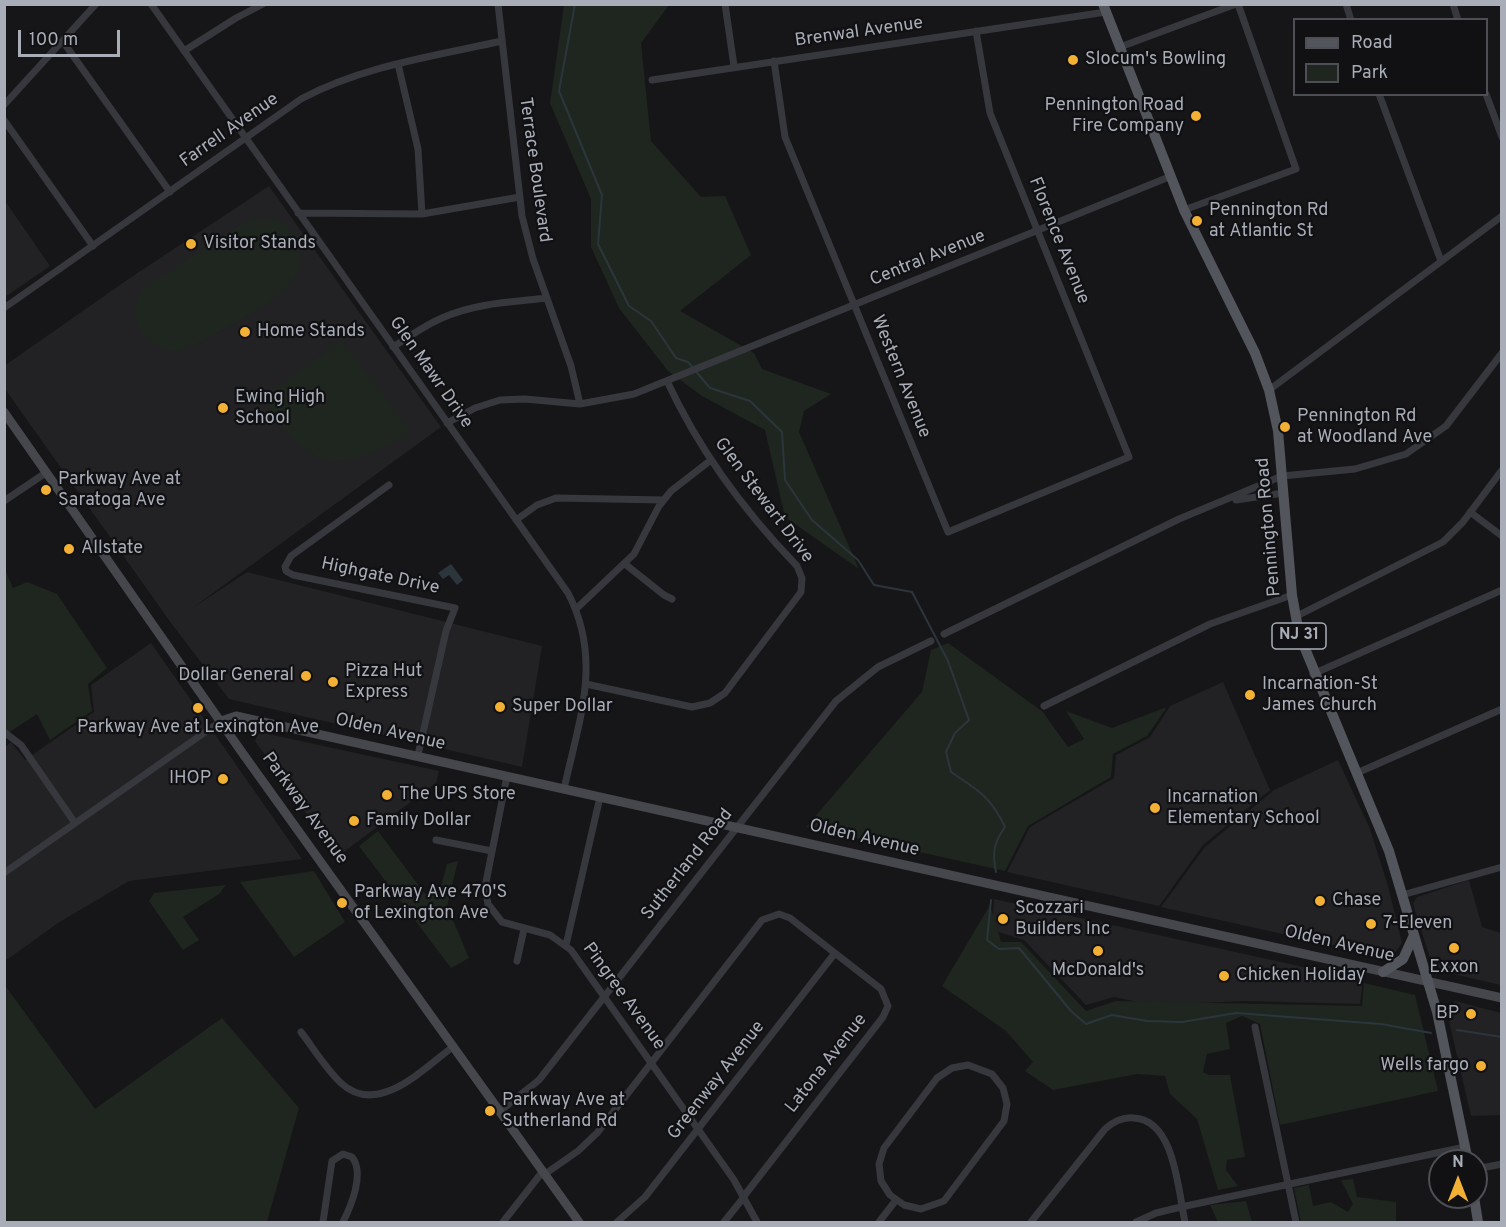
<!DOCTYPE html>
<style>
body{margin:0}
#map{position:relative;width:1506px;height:1227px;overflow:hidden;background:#161618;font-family:Overpass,sans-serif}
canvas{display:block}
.frame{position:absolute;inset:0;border:6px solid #a8adb8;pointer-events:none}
.legend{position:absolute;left:1293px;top:18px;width:195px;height:78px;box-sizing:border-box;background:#111113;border:2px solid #4d4f55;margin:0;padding:8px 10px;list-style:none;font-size:18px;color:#a8adb8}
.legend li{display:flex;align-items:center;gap:12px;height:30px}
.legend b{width:30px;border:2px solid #4d4f55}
.north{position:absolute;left:1428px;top:1149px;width:60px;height:60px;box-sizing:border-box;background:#111113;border:2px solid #4d4f55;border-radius:50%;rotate:0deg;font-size:16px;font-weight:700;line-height:24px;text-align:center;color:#a8adb8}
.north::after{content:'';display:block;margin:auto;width:21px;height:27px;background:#f2b134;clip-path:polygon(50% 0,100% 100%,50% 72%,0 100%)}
.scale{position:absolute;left:18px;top:30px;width:102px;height:27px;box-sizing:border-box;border:3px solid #a8adb8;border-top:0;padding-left:8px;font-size:18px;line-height:21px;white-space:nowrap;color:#a8adb8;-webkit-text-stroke:4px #111113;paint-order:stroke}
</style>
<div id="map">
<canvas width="1506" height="1227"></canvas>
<div class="frame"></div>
<ul class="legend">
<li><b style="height:8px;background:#53555c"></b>Road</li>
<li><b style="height:16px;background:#1e261f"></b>Park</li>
</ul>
<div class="north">N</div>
<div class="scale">100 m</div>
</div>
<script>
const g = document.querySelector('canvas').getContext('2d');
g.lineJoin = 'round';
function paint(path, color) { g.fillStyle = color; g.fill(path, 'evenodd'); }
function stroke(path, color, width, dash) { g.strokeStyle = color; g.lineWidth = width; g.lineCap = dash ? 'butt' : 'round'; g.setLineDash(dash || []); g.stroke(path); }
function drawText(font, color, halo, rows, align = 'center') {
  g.font = font + ' Overpass,sans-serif'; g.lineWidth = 4.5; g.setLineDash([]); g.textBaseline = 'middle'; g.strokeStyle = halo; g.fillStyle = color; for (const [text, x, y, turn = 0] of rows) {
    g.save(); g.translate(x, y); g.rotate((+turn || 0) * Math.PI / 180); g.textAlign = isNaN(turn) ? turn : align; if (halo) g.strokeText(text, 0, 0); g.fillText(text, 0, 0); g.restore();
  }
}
const built = new Path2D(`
 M269,186l172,241 -250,182 56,-37 295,74 -20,121 -293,-68 -58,-76 -166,-234 -1,-23 126,-88z
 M5,201l45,65 -45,31h-1z
 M151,643l151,216 -173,22 -71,42 -53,38v-214l6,-5 14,18 69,-48 -3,-27z
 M1223,682l47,108 -67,55 -44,61 -152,-34 23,-45 84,-49 2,-23 34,-18 20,-31z
 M259,732l180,39 -3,12 -99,74 -82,-116z
 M1338,760l32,69 18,57 14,57 -11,15 -230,-51 44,-60 69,-57z
 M1469,880l13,47 19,6v52l-56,-13 -14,-11 -18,-57 4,-7z
 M994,899l369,81 -3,24 -114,-3 -93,4 -39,-8 -28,8 -62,-65 -32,-10z
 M1455,1001l46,12v102l-30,1 -25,-108z`);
const green = new Path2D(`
 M564,5h105l-28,38 10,98 50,56 24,-1 26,59 -71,56 74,42 8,16 69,25 -27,17 -5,21 60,137 -74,-52 -20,-87 -63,-34 -34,-25 -49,-63 -28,-61v-48l-41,-96z
 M257,218c8,1 16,1 23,4 27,11 25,48 7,66 -14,14 -94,63 -112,63 -14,-1 -26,-9 -34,-20 -9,-13 -6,-31 2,-43l101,-65z
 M342,341l68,89c-29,21 -74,46 -107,18 -16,-14 -28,-34 -41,-51z
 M4,567l9,21 14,-6 30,12 50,74 -19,16 4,27 -42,29 -13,-26 -32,21z
 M948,643l95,69 25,35 16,-8 -18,-28 46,17 55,-21 -20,29 -34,18 -2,23 -83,49 -23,45 -199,-44 116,-135 9,-42z
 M378,831l47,63 15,-4 7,-26 11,-3 -11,45 22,52 -18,10 -92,-122z
 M314,871l31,51 -51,35 -54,-75z
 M226,885l-7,9 -36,23 16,23 -16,10 -34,-49 5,-8z
 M990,905l11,37h20l65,69 30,-10 246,5 2,-23 51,12 23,96 -158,34 -20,-101 -18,-8 -16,7 4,26 -23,5 -4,18 6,3h21l15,82 -18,3 -1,10 12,16 -20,4 -21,-71 -27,-25 -5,-18 -28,-2 -84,16 -28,-19 8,-9 -27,-31 -64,-45z
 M4,984l91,125 127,-91 77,90 -32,114h-262z
 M1353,1179l4,18 39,5v20h-95l-7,-34 15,-3 4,21 18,-4 17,10 5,-8 -12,-24z
 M1246,1201l6,21h-34l-8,-17z`);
const water = new Path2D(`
 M451,564l12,16 -6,5 -8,-10 -6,4 -5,-6z`);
const stream = new Path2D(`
 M575,4l-16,87 43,104 -4,49 31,62 22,15 25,37 12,4 22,26 40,13 32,31 3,48 27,40 46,40 16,25 38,7 36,69 21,59 -14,13 -9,19 5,20c27,18 40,25 54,55 -11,15 -13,26 -9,45
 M991,900l-4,40 12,9 20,-1 52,63 15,13 26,-9 35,6 35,1 54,-9 145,11 50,9
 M1457,1030l45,7`);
const street = new Path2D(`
 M151,4l417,589c35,67 11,127 -4,196
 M498,4l24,212 11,43 38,107 9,38
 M725,4l9,62
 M1346,4l5,16
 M1453,4l5,16
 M64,43l106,149
 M1120,47l116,-43
 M184,51l52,-33 27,-14
 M774,61l11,76 163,395 181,-75 -139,-344 -14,-82
 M398,64l20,85 4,65
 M652,80l454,-68
 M1379,94l62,167
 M1486,94l16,43
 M4,105l92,-101
 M4,120l89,126
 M1184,210l112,-41 -58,-165
 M298,213l124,1 98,-17
 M4,308l297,-209c62,-33 133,-43 201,-58
 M393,347c16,-10 32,-22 49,-29 33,-15 70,-16 105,-20
 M1269,390l233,-174
 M447,423l28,-15 25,-8 25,-1 55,5 54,-10 535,-217
 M389,485l-98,71 -6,11 1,4 7,4 162,33 -9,23 -28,124
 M1236,500l47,-7
 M4,501l43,-29
 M1470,512l32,24
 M516,520l21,-15 19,-7 107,2
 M625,564l39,31 8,4
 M576,609l58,-55 25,-48 12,-15 40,-31
 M1295,617l148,-75 20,-20 39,-52
 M944,634l235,-115 103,-43 73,-7 51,-15 40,-28 56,-73
 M1313,674l189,-84
 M586,684l106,23 18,-4 15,-10 76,-101 1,-14 -5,-12c-53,-55 -98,-116 -130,-185
 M1044,706l166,-82 82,-29
 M4,732l17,13 54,78
 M1357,773l145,-64
 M507,776l-22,111 3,17 14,18 48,13 21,15 163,230 23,42
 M436,840l56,11
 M4,873l217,-152
 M1402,895l100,-28
 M566,945l34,-148
 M517,961l7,-32
 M1255,1027l41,195
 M301,1032c13,17 25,37 40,51 37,35 84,-16 113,-37
 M968,1065l24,9 11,14 4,16 -3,17 -60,80 -23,8 -17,-4 -14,-10 -9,-14 -2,-17 5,-16 53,-70 15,-10z
 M500,1111l39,-31 297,-379 42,-34 53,-26
 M1476,1169l26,-5
 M545,1174l33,-23 19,-18 165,-213 17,-6 11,4 91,71 7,17 -5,11 -139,179
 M323,1222l9,-61 11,-7 9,3c13,16 -1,49 -9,65
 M503,1222l40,-51
 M617,1222l28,-25 190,-244
 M724,1222l20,-25
 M879,1222l17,-22
 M1031,1222l74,-93c9,-8 18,-12 29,-11 41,2 44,73 51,104
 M1136,1222l20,-9 25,-6 284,-60`);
const secondary = new Path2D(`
 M4,412l237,339 338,471
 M221,721l15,-5 1266,282`);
const primary = new Path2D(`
 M1103,4l81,206 71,143 14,37 9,41 14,164 7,39 90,217 48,161 31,149
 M1383,972l20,-13 11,-24
 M1474,1197l4,25`);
const markers = [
 [1073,60,6,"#f2b134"],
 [1196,116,6,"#f2b134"],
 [1197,221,6,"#f2b134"],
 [191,244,6,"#f2b134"],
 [245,332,6,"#f2b134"],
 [223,408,6,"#f2b134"],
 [1285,427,6,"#f2b134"],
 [46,490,6,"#f2b134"],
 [69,549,6,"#f2b134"],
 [306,676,6,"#f2b134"],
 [333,682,6,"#f2b134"],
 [1250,695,6,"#f2b134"],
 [500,707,6,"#f2b134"],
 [198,708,6,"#f2b134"],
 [223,779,6,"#f2b134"],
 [387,795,6,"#f2b134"],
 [1155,808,6,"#f2b134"],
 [354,821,6,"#f2b134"],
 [1320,901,6,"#f2b134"],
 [342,903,6,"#f2b134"],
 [1003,919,6,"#f2b134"],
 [1371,924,6,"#f2b134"],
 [1454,948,6,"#f2b134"],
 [1098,951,6,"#f2b134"],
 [1224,976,6,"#f2b134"],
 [1471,1014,6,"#f2b134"],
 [1481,1066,6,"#f2b134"],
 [490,1111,6,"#f2b134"]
];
const shields = [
 [1299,636,54]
];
const shieldNames = [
 ["NJ 31",1299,636]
];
const streetNames = [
 ["Brenwal Avenue",859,33,-8],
 ["Farrell Avenue",230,131,-35],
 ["Terrace Boulevard",534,170,82],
 ["Florence Avenue",1058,241,68],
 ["Central Avenue",928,259,-22],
 ["Glen Mawr Drive",430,373,55],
 ["Western Avenue",900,377,68],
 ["Glen Stewart Drive",763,501,53],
 ["Pennington Road",1270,527,-95],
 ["Highgate Drive",380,577,12],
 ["Olden Avenue",390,733,13],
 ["Parkway Avenue",304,809,54],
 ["Olden Avenue",864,839,13],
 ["Sutherland Road",688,865,-52],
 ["Olden Avenue",1339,945,13],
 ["Pingree Avenue",623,997,54],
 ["Latona Avenue",827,1064,-52],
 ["Greenway Avenue",717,1081,-52]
];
const poiNames = [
 ["Slocum's Bowling",1085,60],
 ["Pennington Road",1184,106,"right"],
 ["Fire Company",1184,127,"right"],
 ["Pennington Rd",1209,211],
 ["at Atlantic St",1209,232],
 ["Visitor Stands",203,244],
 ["Home Stands",257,332],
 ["Ewing High",235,398],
 ["School",235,419],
 ["Pennington Rd",1297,417],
 ["at Woodland Ave",1297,438],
 ["Parkway Ave at",58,480],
 ["Saratoga Ave",58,501],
 ["Allstate",81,549],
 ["Pizza Hut",345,672],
 ["Express",345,693],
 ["Dollar General",294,676,"right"],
 ["Incarnation-St",1262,685],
 ["James Church",1262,706],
 ["Super Dollar",512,707],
 ["Parkway Ave at Lexington Ave",198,728,"center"],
 ["IHOP",211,779,"right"],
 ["The UPS Store",399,795],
 ["Incarnation",1167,798],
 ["Elementary School",1167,819],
 ["Family Dollar",366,821],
 ["Parkway Ave 470'S",354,893],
 ["of Lexington Ave",354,914],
 ["Chase",1332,901],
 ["Scozzari",1015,909],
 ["Builders Inc",1015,930],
 ["7-Eleven",1383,924],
 ["Exxon",1454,968,"center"],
 ["McDonald's",1098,971,"center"],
 ["Chicken Holiday",1236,976],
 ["BP",1459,1014,"right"],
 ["Wells fargo",1469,1066,"right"],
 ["Parkway Ave at",502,1101],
 ["Sutherland Rd",502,1122]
];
paint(built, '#222225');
paint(green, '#1e261f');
paint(water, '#2c353c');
stroke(stream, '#2c353c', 2);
stroke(street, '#37383d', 7);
stroke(secondary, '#45474d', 9);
stroke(primary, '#53555c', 10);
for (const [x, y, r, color] of markers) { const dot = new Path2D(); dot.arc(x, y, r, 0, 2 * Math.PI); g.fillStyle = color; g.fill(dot); stroke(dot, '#111113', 2); }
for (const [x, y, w] of shields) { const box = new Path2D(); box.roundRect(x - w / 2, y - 13, w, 26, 4.5); g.fillStyle = '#111113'; g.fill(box); stroke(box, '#a8adb8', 1.5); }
drawText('bold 16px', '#a8adb8', null, shieldNames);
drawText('18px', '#a8adb8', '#111113', streetNames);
drawText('18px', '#a8adb8', '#111113', poiNames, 'left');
</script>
